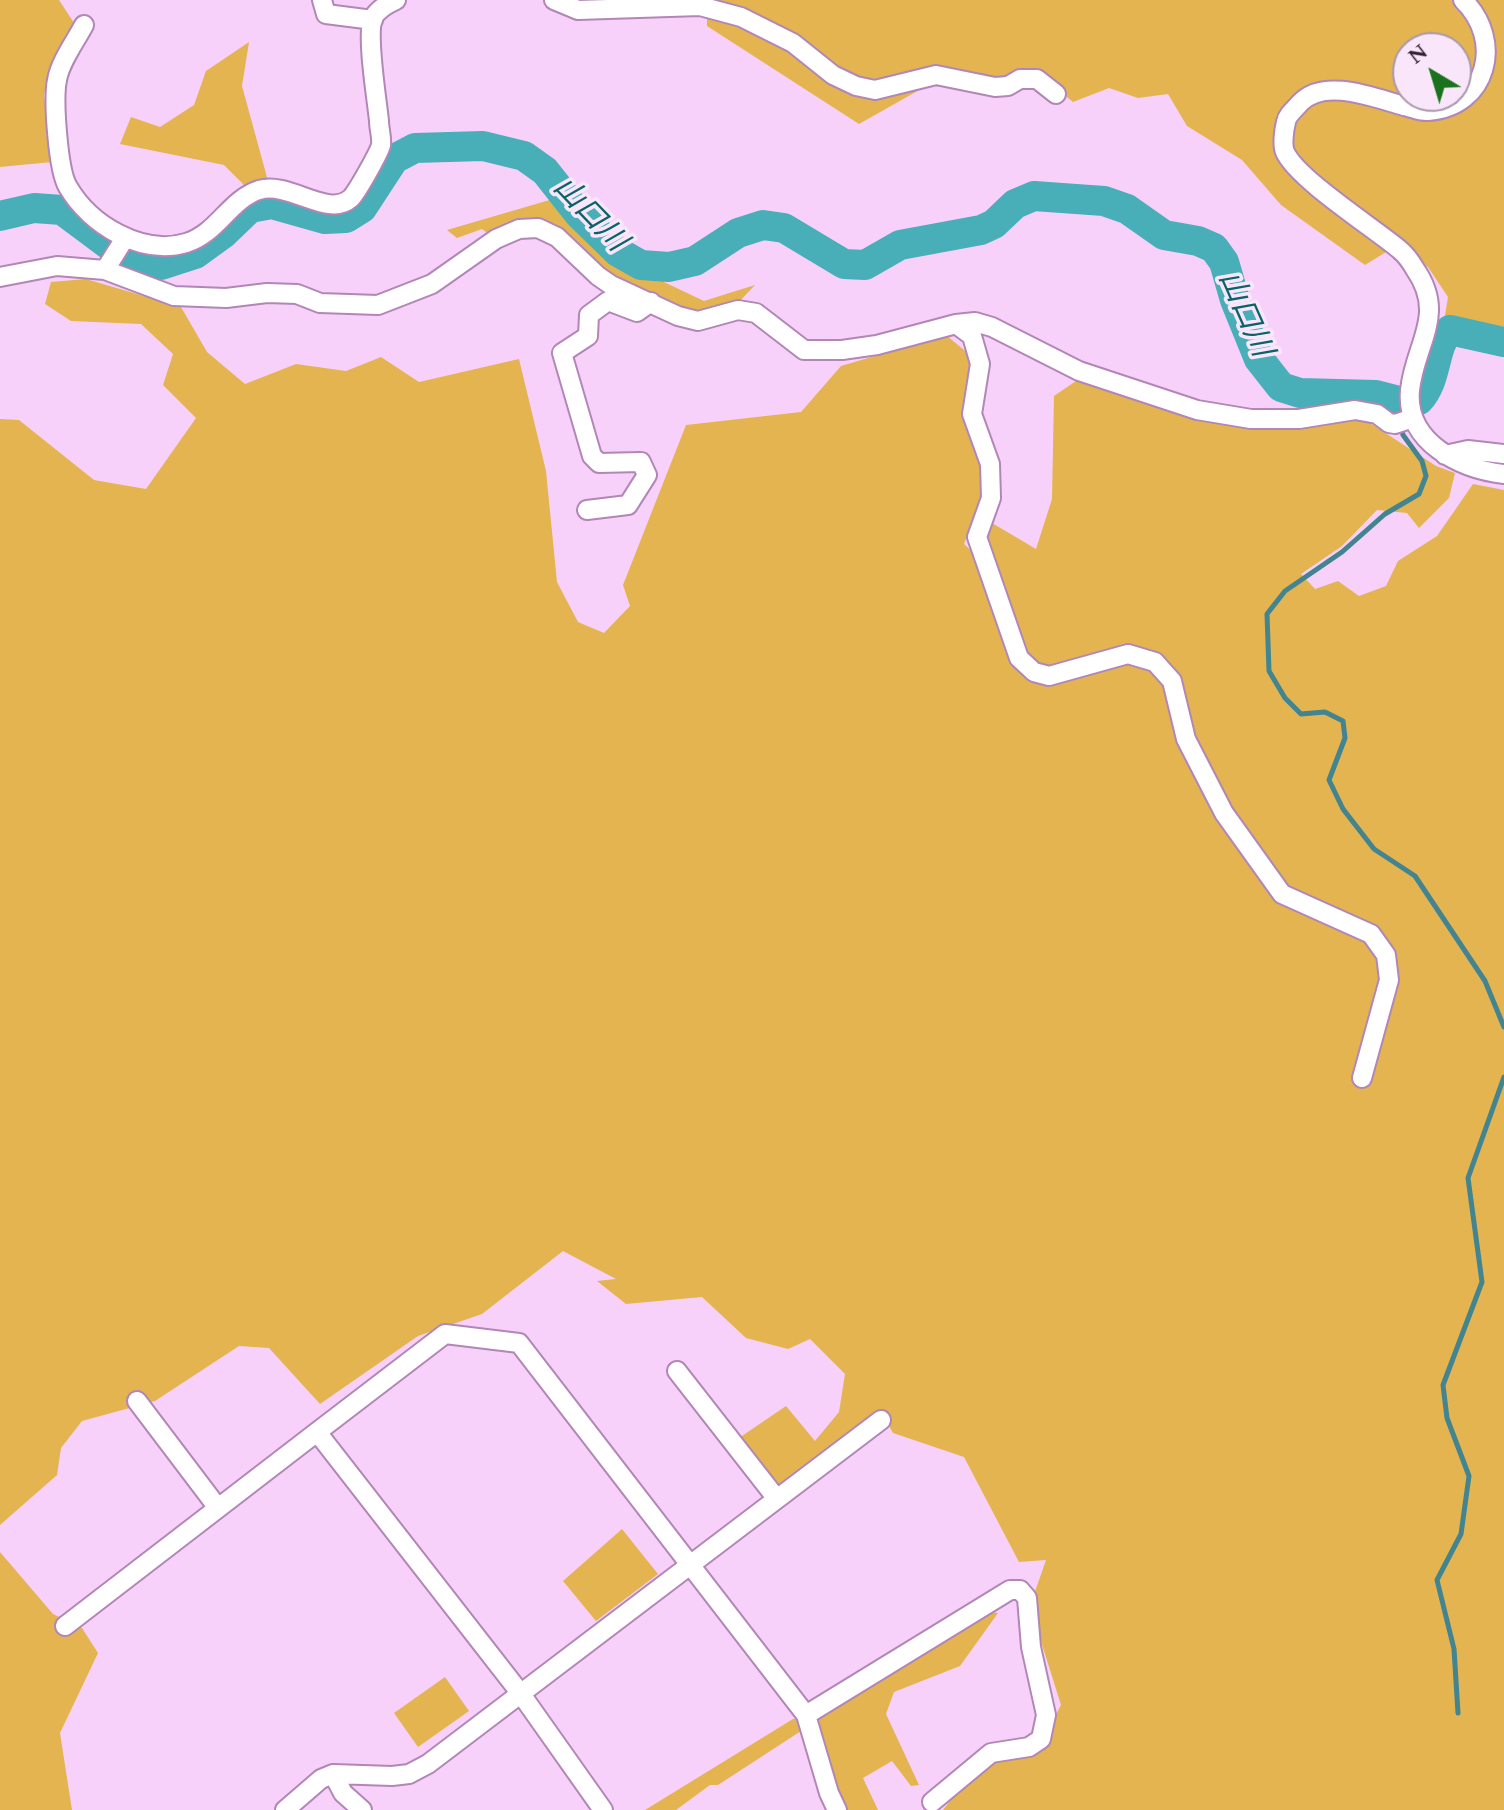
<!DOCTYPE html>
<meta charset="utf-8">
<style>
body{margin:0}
#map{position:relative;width:1504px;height:1810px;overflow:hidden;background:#f7d1fa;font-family:Spectral,serif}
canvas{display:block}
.north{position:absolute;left:1392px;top:32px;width:80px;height:80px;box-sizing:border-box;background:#f9e6fa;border:2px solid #aa98ac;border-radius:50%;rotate:322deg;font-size:22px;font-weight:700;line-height:32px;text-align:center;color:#342236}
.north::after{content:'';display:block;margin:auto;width:28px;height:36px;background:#1b721d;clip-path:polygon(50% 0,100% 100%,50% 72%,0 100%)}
</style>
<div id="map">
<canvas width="1504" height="1810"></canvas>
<div class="north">N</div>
</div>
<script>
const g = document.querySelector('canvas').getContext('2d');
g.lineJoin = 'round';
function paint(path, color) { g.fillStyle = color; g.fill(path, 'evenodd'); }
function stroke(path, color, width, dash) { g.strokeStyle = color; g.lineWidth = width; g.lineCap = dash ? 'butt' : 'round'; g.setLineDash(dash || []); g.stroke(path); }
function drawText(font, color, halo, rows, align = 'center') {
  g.font = font + ' Spectral,"Noto Sans JP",serif'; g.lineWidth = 7; g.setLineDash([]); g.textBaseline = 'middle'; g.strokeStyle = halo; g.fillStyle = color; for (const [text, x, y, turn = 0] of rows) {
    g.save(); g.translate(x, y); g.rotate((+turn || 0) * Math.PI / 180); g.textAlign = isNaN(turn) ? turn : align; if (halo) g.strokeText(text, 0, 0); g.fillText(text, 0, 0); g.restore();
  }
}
const green = new Path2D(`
 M0,0h59l17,26 -32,68 8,68 -52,5z
 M694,0h810v332l-60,-11 4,-24 -20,-30 -42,-15 -21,13 -84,-60 -39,-45 -55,-34 -19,-32 -30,4 -29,-10 -36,14 -41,-34 -28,15h-133l-29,-13 -86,-57zM1408,48h48v48h-48z
 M707,15l67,25 55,40 99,5 -69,39 -152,-98z
 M249,42l-7,44 26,95 -24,4 -20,-20 -104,-21 11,-27 29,10 34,-22 12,-34z
 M553,199l65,63 25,12 23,-1 -2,9 40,19 51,-16 -18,19 -39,11 -88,-39 -55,-51 -28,-4 -37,14 -8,-6 -25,9 -10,-8z
 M86,279l95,28 26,45 38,32 51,-20 50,7 35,-14 38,25 100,-23 27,112 11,111 21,40 26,11 26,-27 -7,-21 63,-160 115,-13 40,-46 105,-31 24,20 -5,60 21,71 -22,58 12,11 16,-32 44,26 16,-50 2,-103 22,-15 172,48 116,-10 72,47 19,7 -6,25 -30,30 -12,-15 -30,-3 -35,36 -41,28 14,15 23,-8 21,15 27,-10 12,-25 39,-25 36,-52 31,6v1320h-561l39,-51 57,-13 22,-41 -31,-99 16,-46 -27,2 -55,-105 -71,-24 -12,-21 -101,76 -41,-50 47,-32 29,35 24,-29 6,-38 -35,-35 -22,10 -42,-11 -44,-41 -76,7 -29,-23 19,-2 -53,-28 -81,63 -64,22 -98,68 -51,-56 -30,-2 -84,55 -73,20 -21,27 -4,27 -57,50v-1106l19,1 75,60 52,9 50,-71 -33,-33 10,-31 -32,-30 -70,-3 -26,-17 6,-22z
 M622,1529l36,45 -62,47 -33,-40z
 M0,1552l53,62 29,14 16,25 -38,80 12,77h-72z
 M984,1611l14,2 -38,53 -66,26 -8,22 33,71 -8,1 -19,-25 -29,17 15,32h-32l-28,-72 -17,-7 -83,54h-8l-34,25h-31l148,-91 20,-2z
 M445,1677l24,34 -51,36 -24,-34z`);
const stream = new Path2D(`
 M1388,400l10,18
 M1401,427l2,8 19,26 4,15 -7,18 -34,20 -43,38 -57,39 -18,23 2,57 16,27 16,16 24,-2 18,9 2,17 -16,42 14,29 31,40 41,27 70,105 19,46
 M1458,1713l-4,-64 -17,-69 24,-46 8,-58 -22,-58 -4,-33 39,-103 -14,-104 36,-101`);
const river = new Path2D(`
 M0,216l34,-8 28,2 51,38 48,17 34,-11 29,-21 26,-25 22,-4 53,15 21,-1 16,-10 32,-49 21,-11 68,-2 41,10 21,15 34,43 39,38 23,13 28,2 26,-6 43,-28 25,-8 21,3 60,36 21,1 35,-20 81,-15 13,-6 21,-20 19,-8 70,5 23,8 37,26 34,6 16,7 10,14 11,38 24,59 22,28 19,6 76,2 23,6
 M1419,400c19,-20 14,-54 31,-70l54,12`);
const minor = new Path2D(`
 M322,0l4,14 47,6
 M554,0l24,10 122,-4 41,11 52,26 40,32 23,11 19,4 61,-15 59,12 13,-1 12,-7h17l19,15
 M1463,0c41,40 25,107 -35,111 -8,1 -17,-4 -24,-5 -29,-8 -80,-29 -104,-3 -5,6 -13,12 -14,19 -2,8 -4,23 -1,30 12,27 89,76 115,98 6,5 11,12 15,19 32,46 0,74 -5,121 -5,52 50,79 94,84
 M84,25c-9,17 -24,37 -27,55 -4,20 1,91 11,107 22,38 74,69 118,56 31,-9 43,-43 73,-53 31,-9 69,29 92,8 6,-6 28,-45 30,-53 1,-7 -2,-17 -2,-24 -2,-21 -13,-86 -6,-103 5,-9 14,-14 23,-18
 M105,270l20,-32
 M0,277l57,-11 48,4 69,26 52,2 41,-5 30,1 23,9 58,2 54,-21 64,-45 23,-10 19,-1 19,9 41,39 13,9 67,31 20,5 40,-11 18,3 48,37h38l35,-5 79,-21 19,-2 17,5 87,44 118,39 54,9h48l56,-9 22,4 12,9 6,1 18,-6
 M956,324l16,12 8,28 -8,50 18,50 1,34 -14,39 42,121 15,14 15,4 79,-22 27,8 17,19 14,58 38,74 58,81 89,40 15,21 3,25 -27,98
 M1445,455l23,-5 36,4
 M587,510l41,-5 19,-30 -6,-13 -42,1 -7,-7 -30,-103 26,-17 1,-21 19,-14 29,11 14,-10
 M677,1371l100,128
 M137,1401l81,107
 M65,1626l252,-194
 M806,1715l204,-125h10l7,8 4,49 15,68 -5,24 -12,8 -38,6 -59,49
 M333,1774l10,19 19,17
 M285,1810l36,-31 12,-5 59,2 17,-2 19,-10 453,-344
 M603,1810l-82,-116 -204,-262 128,-98 74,9 287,372 23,78 8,17`);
const waterNames = [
 ["山口川",588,216,46],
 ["山口川",1243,315,66]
];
paint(green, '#e4b450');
stroke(stream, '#428490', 5);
stroke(river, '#48aeb7', 30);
stroke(minor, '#b286b6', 22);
stroke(minor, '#fff', 18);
drawText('italic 30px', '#096369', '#f9e6fa', waterNames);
</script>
